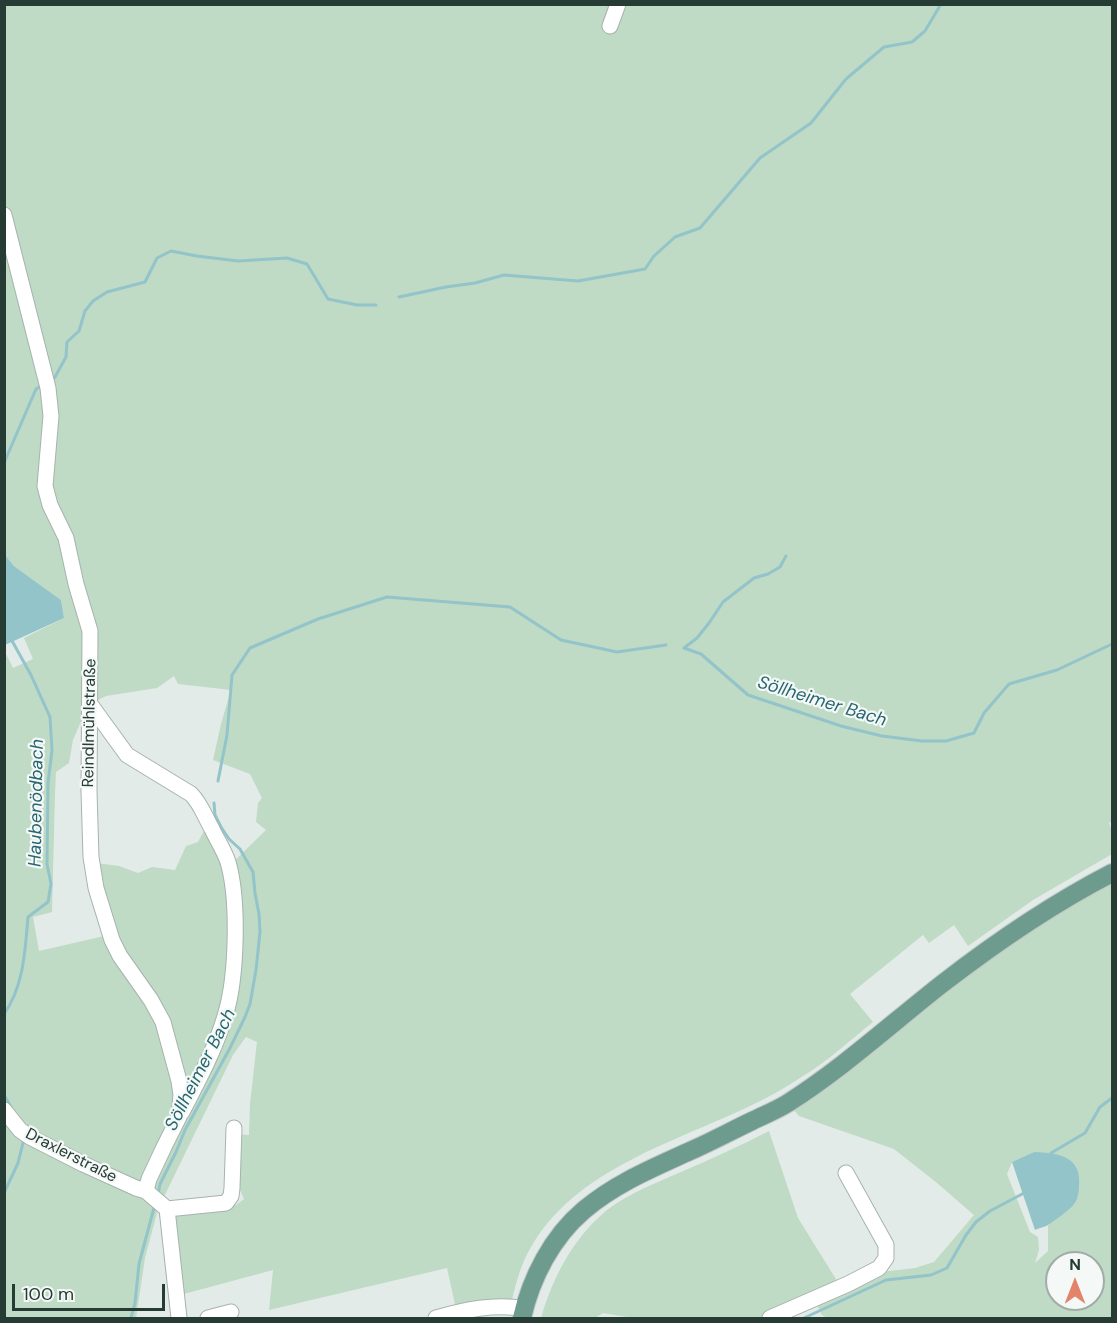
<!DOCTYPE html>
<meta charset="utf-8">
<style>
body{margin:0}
#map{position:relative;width:1117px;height:1323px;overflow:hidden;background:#e3ebe8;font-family:"DM Sans",sans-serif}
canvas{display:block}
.frame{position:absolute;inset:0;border:6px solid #253b34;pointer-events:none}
.north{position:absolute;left:1045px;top:1251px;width:60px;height:60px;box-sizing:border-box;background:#f4f8f6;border:2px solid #a1aca8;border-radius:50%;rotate:0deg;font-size:16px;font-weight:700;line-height:24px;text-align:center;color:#253b34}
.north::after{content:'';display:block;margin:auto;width:21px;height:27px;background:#e2836a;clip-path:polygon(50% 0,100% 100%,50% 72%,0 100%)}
.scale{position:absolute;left:12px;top:1284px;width:153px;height:27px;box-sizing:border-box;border:3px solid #253b34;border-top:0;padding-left:8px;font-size:18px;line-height:21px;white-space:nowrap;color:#253b34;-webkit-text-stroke:4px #f4f8f6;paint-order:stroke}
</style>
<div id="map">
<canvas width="1117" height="1323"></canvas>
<div class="frame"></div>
<div class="north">N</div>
<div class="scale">100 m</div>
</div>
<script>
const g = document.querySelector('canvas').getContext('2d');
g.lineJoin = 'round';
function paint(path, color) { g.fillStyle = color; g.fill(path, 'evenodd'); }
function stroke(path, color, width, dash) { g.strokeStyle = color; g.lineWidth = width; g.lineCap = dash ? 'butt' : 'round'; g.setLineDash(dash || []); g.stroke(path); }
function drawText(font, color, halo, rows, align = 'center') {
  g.font = font + ' "DM Sans",sans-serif'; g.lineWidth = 4.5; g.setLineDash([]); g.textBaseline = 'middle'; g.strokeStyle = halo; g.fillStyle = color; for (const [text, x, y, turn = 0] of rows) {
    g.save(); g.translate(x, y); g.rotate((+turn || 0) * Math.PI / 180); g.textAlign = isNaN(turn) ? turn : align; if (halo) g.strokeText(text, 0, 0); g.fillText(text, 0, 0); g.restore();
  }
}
const green = new Path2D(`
 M5,5h1107v816l-3,2 3,8v23l-79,46 -65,46 -14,-21 -25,18 -6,-8 -73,59 23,28c-24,19 -47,41 -73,56 -15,10 -31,19 -48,27 -76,37 -178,64 -222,144 -9,15 -14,34 -18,51l-56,9 -9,-41 -178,42 4,-40 -93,25 -8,-78 7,-6 57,-6 8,-6 -9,-20 2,-45 12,1 1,-31 7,-62 -11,-5 -13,18 -75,154 -13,49 -9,60h-131l-1,-668 9,18 20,-9 -9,-21 40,-20 -3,-18 -47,-34 -9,-11zM174,676l4,8 53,6 -10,34 -8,36 37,14 12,24 -4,5 -2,19 10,8 -41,40 -19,-43 -8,15 -12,4 -11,24 -23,-3 -14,6 -19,-7 -23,-3 17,71 -74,17 -6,-34 19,-5 3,-119 1,-21 13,-9 4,-23 15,-35 18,-9 51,-8z
 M1112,882v436h-285l-5,-3 -10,-19 -53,22h-126l-30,-5 -8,5h-54c12,-41 32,-80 66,-108 22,-17 49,-27 74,-38 30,-13 59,-26 88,-41l29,87 41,66 42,-12 34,-4 19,-6 40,-47 -37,-32 -43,-34 -95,-33 -6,-7 197,-151 69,-45zM1034,1152l40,52 -26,21v26l-13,12 4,-13 -1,-13 -8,-5 -23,-58 5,-12zM1057,1263h36v36h-36z`);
const water = new Path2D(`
 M5,555l9,11 47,34 3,18 -59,27z
 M1034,1152c24,1 48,4 45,34 0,5 -1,13 -5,18 -2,4 -21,18 -26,21 -3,2 -9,3 -13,5l-23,-68z`);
const stream = new Path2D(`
 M399,297l47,-10 29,-4 29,-8 74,6 67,-12 9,-13 21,-19 25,-9 60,-70 51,-35 35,-44 38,-32 28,-5 13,-11 16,-27
 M52,380l3,-3 11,-20 1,-15 12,-11 6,-20 8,-10 14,-9 38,-10 12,-24 14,-7 26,5 41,5 49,-3 20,6 21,35 29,6h19
 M4,463l32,-74 5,-3
 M684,648l17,6 47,41 93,31 41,10 40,5h24l28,-8 10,-20 25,-29 48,-14 55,-26
 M684,648l13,-10 12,-15 14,-21 31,-24 14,-4 12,-7 6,-11
 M218,781l9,-46 5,-60 18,-27 68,-29 69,-22 123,10 51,33 56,12 49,-7
 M4,1014c20,-28 21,-64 24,-97l20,-15 3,-18 -4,-20 1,-81 4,-33 -2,-33 -19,-42 -20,-36
 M4,1095l7,12
 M1051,1153l34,-20 15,-26 12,-9
 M4,1193l14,-30 6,-24
 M158,1195l2,-11 16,-32 9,-22 45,-82 15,-31 5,-13 6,-34 4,-38 -1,-18 -4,-21 -2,-21 -13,-23 -11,-10 -8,-12 -6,-12 -1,-12
 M131,1318l4,-15 4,-39 16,-60
 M804,1318l82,-38 45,-5 16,-7 19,-33 10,-13 14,-11 34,-18`);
const minor = new Path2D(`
 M610,26l8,-22
 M4,215l44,173 3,28 -6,70 5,19 16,33 10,46 14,47 -1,160 2,66 5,31 16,52 8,16 31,44 12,22 16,59 2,14 -2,22 -15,30 -15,32 -3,12
 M90,704l37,51 64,39c10,10 14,23 21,35 5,11 12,21 16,33 11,38 9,116 -3,154 -10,34 -27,65 -43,96
 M4,1110l16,20 10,7 53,27 53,24 10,3 21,18 12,109
 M167,1209l59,-6 5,-7 1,-8 2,-60
 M208,1318l23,-6
 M436,1318c28,-8 59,-15 89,-9
 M770,1318l78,-34 31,-16 7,-10v-13l-40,-72`);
const major = new Path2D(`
 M522,1318c9,-40 30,-81 62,-108 32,-27 69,-42 106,-59 21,-9 41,-20 62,-30 12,-6 25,-11 36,-18 55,-35 103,-79 154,-119 53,-41 110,-80 170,-111`);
const streetNames = [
 ["Reindlmühlstraße",90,723,-89],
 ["Draxlerstraße",71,1156,27]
];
const waterNames = [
 ["Söllheimer Bach",822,702,17],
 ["Haubenödbach",37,803,-89],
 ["Söllheimer Bach",201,1070,-63]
];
paint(green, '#bfdac5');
paint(water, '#92c4ca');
stroke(stream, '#92c4ca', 3);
stroke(minor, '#a6b3ae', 17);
stroke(major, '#c2c8c6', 20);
stroke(minor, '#fff', 15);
stroke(major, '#6d9c8e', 18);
drawText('16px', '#253b34', '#f4f8f6', streetNames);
drawText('italic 18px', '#266670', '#f4f8f6', waterNames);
</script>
